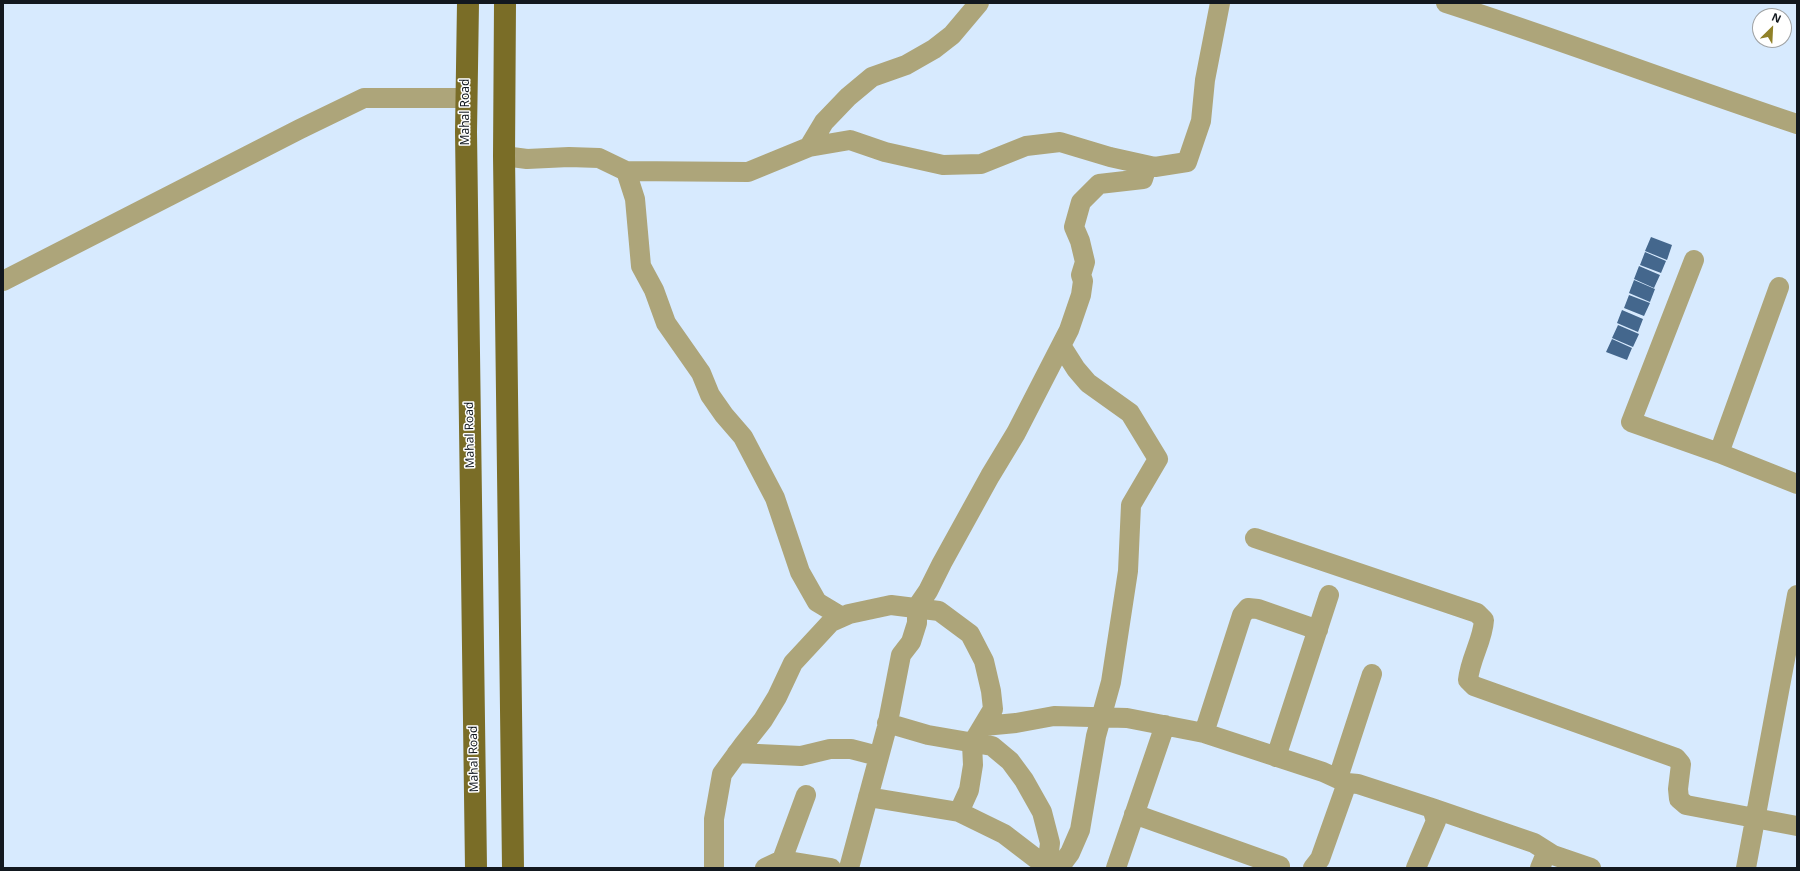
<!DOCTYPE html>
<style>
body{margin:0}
#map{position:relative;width:1800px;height:871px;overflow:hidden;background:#d7eafe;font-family:"Noto Sans",sans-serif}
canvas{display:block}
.frame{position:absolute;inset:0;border:4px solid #12181f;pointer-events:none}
.north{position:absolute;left:1752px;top:8px;width:40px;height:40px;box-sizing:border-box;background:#fff;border:1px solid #a0a3a5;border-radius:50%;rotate:24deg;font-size:11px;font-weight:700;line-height:16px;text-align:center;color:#12181f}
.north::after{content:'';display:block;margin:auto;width:14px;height:18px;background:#908128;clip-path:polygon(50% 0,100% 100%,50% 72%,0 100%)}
</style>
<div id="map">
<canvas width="1800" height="871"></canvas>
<div class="frame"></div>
<div class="north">N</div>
</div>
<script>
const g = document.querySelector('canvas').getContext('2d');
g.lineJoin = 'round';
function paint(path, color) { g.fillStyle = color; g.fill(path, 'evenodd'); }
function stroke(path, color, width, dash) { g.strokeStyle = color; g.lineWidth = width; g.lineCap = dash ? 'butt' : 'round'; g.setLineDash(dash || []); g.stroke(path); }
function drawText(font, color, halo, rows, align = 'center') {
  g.font = font + ' "Noto Sans",sans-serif'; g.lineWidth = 3; g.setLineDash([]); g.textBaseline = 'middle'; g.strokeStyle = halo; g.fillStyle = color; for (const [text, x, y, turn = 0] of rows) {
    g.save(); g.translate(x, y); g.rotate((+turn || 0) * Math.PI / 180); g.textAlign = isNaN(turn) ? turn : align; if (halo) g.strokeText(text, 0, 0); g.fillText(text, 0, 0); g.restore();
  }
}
const building = new Path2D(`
 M1651,237l21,8 -5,15 -22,-9z
 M1645,252l21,9 -5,12 -21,-8z
 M1639,266l21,9 -6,13 -20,-9z
 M1634,280l21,9 -5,13 -21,-9z
 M1629,295l21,8 -6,13 -20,-8z
 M1622,310l21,9 -5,13 -21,-9z
 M1618,325l21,9 -6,13 -21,-9z
 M1612,339l20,9 -5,12 -21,-8z`);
const minor = new Path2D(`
 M1446,3c118,38 234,82 351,121
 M809,147l15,-25 24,-25 24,-20 34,-12 28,-16 18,-14 27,-32
 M504,156l23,3 42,-2 30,1 27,13 9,28 6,67 13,24 12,33 35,50 9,22 14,20 19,22 32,61 25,74 17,30 25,15
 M626,171l122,1 61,-25 41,-7 35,12 58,13 38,-1 45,-18 34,-4 50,15 45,10 32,-5 14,-41 4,-41 15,-77
 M1694,260l-63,162 88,31
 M3,281l297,-152 64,-31h102
 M1779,287l-60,166 78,31
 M1255,538l222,75 7,7c-1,20 -14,39 -16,60l6,6 202,72 5,6 -3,25 1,10 7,6 111,21
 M887,723l41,12 64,11 18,15 14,19 18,32 8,31 -3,25
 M984,726l32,-3 38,-7 73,2 77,15 119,39 24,11 11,1 74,24 102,35 19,12 38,13
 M1204,733l38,-118 6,-7 10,1 60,21
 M737,753l64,3 29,-7h21l27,7
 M1276,757l53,-162
 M1338,778l34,-104
 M868,797l91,15 45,22 43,33
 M1134,814l146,52
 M714,868v-49l8,-45 22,-30 19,-24 14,-23 16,-34 38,-41 18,-8 42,-9 48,6 31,23 14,27 7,30 2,18 -21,35 1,21 -4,25 -10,22
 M765,868l17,-8 24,-65
 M780,868l2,-8 49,8
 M849,868l38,-141 14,-72 10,-13 6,-19v-16l11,-16 14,-28 48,-87 26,-43 53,-103 12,-35 2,-14 -2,-6 4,-13 -5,-21 -6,-14 7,-25 18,-18 44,-5 4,-13
 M1059,868l11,-15 10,-23 16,-94 15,-54 17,-111 3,-66 27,-46 -28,-46 -42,-30 -12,-14 -14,-22
 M1116,868l49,-143
 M1313,868l7,-9 27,-76
 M1416,868l20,-47 -4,-13
 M1540,868l7,-17
 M1746,868l51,-273`);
const major = new Path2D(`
 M468,3l-2,129 10,736
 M505,3l-1,153 9,712`);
const streetNames = [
 ["Mahal Road",466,112,-90],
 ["Mahal Road",470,435,-91],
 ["Mahal Road",474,759,-91]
];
paint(building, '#44678d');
stroke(minor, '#ada57a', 20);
stroke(major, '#7a6d27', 22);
drawText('12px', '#12181f', '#fff', streetNames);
</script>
